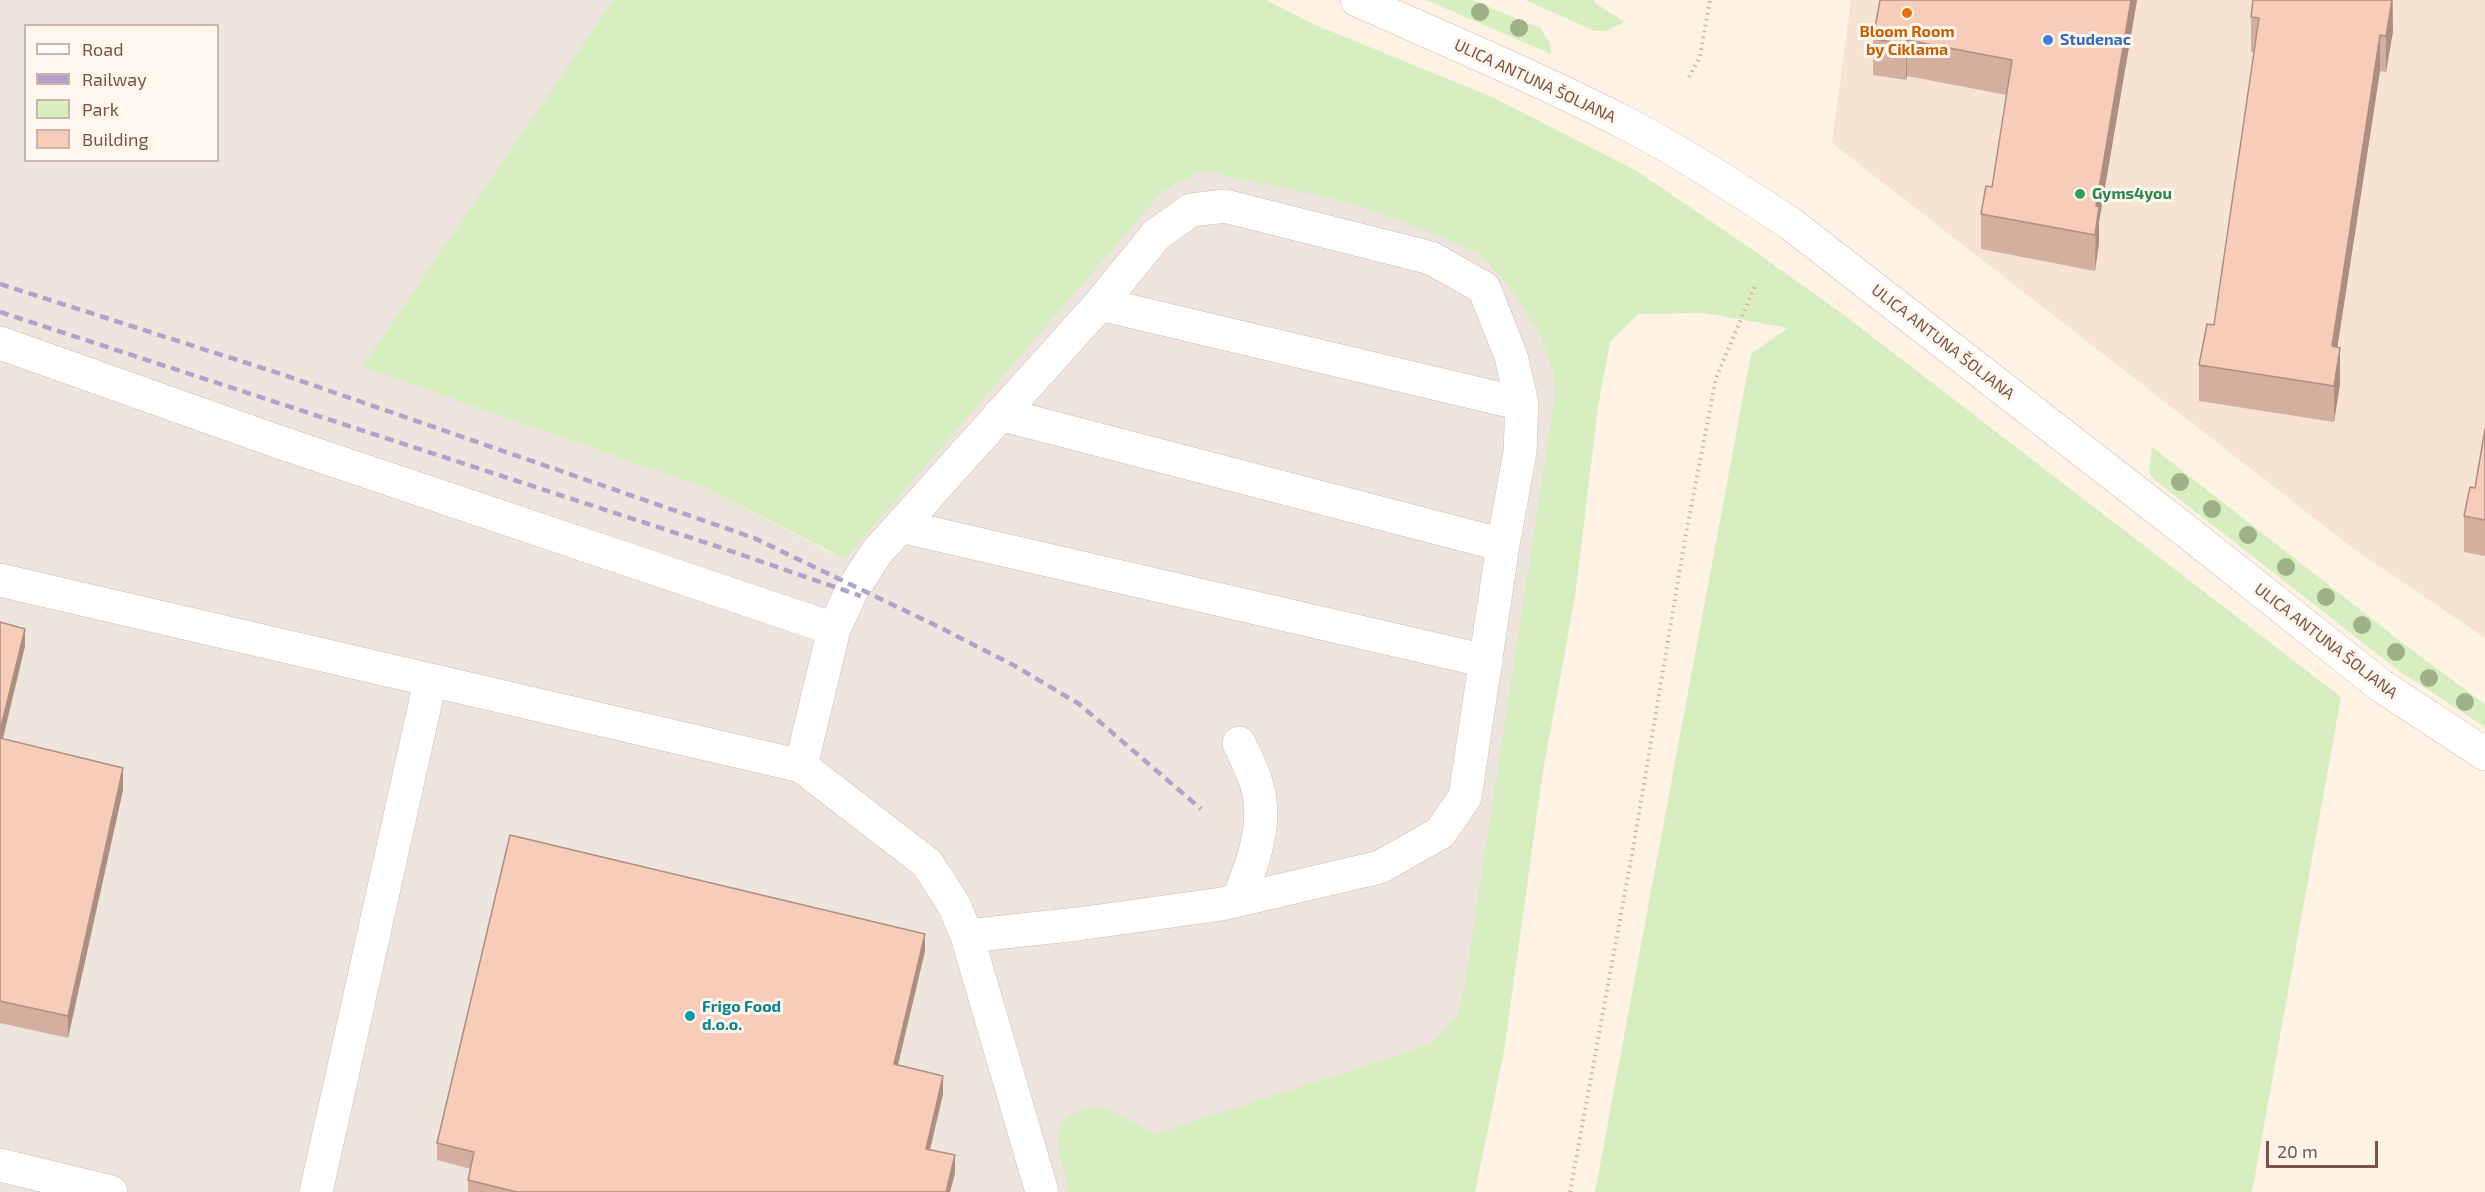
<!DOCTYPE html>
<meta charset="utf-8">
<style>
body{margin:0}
#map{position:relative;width:2485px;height:1192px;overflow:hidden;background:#fef2e4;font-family:"Exo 2",sans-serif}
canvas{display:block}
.legend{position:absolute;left:24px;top:24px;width:195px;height:138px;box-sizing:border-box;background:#fff6ed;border:2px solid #cab5ab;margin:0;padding:8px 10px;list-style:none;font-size:18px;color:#7a5447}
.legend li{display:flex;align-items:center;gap:12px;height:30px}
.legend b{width:30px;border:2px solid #cab5ab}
.scale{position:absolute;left:2266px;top:1141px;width:112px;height:27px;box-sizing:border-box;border:3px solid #7a5447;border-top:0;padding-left:8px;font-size:18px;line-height:21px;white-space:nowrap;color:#7a5447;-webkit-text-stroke:4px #fff6ed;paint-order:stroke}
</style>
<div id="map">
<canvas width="2485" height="1192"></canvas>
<ul class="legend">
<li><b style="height:8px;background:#fff"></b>Road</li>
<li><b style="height:8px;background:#b3a1ca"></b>Railway</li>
<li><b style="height:16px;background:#d7eec1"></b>Park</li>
<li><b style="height:16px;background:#f7ccb9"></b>Building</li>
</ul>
<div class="scale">20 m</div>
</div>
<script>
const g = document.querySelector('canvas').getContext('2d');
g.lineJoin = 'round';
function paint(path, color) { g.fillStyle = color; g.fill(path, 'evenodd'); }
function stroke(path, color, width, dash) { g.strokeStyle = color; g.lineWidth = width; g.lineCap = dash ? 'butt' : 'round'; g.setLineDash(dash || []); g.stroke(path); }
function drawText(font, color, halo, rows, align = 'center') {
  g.font = font + ' "Exo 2",sans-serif'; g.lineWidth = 6; g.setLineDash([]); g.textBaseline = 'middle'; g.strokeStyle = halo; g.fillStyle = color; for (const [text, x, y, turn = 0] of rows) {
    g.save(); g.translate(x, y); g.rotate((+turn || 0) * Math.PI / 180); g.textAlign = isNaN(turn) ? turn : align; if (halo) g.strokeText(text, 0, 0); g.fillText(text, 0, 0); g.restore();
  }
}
const residential = new Path2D(`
 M1851,0h634v638l-131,-89 -522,-406z`);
const industrial = new Path2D(`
 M0,0h613l-250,367 343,121 129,67 367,-423 285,114 83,67 -103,726 -380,153h-1087zM26,26h192v134h-192z`);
const green = new Path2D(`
 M613,0h653l47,24 179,73 143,73 105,71 104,74 497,382 -89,495h-657l156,-838 37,-26 -83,-15 -67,1 -28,28 -12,65 -23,190 -32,174 -39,280 -29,141h-406c-3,-15 -14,-46 -10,-60 6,-20 27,-28 46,-23 17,4 35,18 51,25l275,-90 25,-26 6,-16 93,-607 -1,-22 -14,-39 -28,-44 -32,-37 -107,-43 -43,-12 -126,-27 -29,12 -15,11 -315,365 -139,-71 -344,-121z
 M1426,0h46l68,28 10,15 1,11z
 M1525,0h70v3l30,19 -18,9h-12z
 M2152,447l261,204 72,53v23l-86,-56 -244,-191 -6,-7z`);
const path = new Path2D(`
 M1689,77l11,-20 10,-57
 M1570,1192l64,-349 51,-304 31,-161 39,-92`);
const minor = new Path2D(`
 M1357,0c92,41 185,80 274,126 55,29 108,64 160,98l399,310 190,151 105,69
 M1100,304l422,100
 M0,343l279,99 555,187
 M1000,414l503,131
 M900,526l586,135
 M0,580l801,186 126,97 27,42 13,31 75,256
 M801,766l33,-137 17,-37 26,-40 223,-248 56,-69 35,-25 34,-4 206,52 53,30 27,68 11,48 -2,48 -17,93 -38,252 -25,36 -60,34 -158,37 -144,20 -111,12
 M1238,900c15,-37 31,-78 18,-118 -4,-13 -11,-26 -17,-39
 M0,1165l111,27
 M316,1192l114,-510`);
const rail = new Path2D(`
 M0,284l278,89 476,165 185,89 76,39 64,38 122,105
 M0,312l719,235 142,49`);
const trees = [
 [1480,12],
 [1519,28],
 [2180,482],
 [2212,509],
 [2248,535],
 [2286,567],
 [2326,597],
 [2362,625],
 [2396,652],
 [2429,678],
 [2465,702]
];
const wall = new Path2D(`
 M1880,0h257l-38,222v21l-4,28 -114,-22v-35l11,-27 15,-92 -100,-19 -1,4 -33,-5v-36z
 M2393,0v31l-7,41 -6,-1 -43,277 3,36 -6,38 -135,-21v-36l15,-40 40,-272 -3,-1v-35z
 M2485,429v127l-21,-4v-36l11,-28z
 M0,622l25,24 -22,93 120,51 -55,248 -68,-15z
 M925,951l-28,114 46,29 -13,56 25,23 -5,19h-482v-12l3,-11 -34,-9v-17z`);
const shadedWall = new Path2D(`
 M2131,0h6l-38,222v21l-4,28 1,-65z
 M2392,0l1,31 -7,41v-36z
 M2380,35v36l-48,311v-36z
 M1907,40v36l-1,4v-36z
 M2340,348v36l-6,38v-36z
 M25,629v17l-25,103v-18z
 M123,768v22l-55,248v-22z
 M925,934v17l-31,131v-18z
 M943,1076v18l-17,72v-17z
 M955,1155v18l-5,19h-4z`);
const building = new Path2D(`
 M1880,0h251l-35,206 3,1 -4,28 -114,-21 5,-28 6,1 20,-127 -105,-20 -1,4 -33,-5z
 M2253,0h139l-6,36 -6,-1 -48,311 8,2 -6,38 -135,-21 8,-41 7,1 45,-307 -8,-1z
 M2485,429v91l-21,-4 6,-29 5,1z
 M0,622l25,7 -25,102z
 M0,738l123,30 -55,248 -68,-15z
 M510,835l415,99 -31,130 49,12 -17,73 29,6 -9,37h-429l-49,-12 6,-28 -37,-9z`);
const markers = [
 [1907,13,6,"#e8710a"],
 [2048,40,6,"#3f7fe0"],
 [2080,194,6,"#2e9e5b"],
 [690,1016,6,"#0f9aa8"]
];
const foodNames = [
 ["Bloom Room",1907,32],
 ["by Ciklama",1907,50]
];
const shopNames = [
 ["Studenac",2060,40]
];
const streetNames = [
 ["ULICA ANTUNA ŠOLJANA",1535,81,25],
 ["ULICA ANTUNA ŠOLJANA",1943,342,38],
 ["ULICA ANTUNA ŠOLJANA",2326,641,38]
];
const leisureNames = [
 ["Gyms4you",2092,194]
];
const cultureNames = [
 ["Frigo Food",702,1007],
 ["d.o.o.",702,1025]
];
paint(residential, '#f7e3d2');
paint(industrial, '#eee5df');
paint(green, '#d7eec1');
stroke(minor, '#d4baac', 34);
stroke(path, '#dcaf9c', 4, [1.5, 4.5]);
stroke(minor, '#fff', 33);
stroke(rail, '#b3a1ca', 4.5, [9, 6]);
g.fillStyle = '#a0b187';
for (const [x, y] of trees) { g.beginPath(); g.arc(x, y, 9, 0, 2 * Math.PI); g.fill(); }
paint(wall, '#d4af9f');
paint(shadedWall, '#ad8f82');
paint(building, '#f7ccb9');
stroke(building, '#ad8f82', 1.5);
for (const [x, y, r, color] of markers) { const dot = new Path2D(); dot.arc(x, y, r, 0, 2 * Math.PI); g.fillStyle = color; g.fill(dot); stroke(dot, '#fff6ed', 2); }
drawText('bold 16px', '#c56008', '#fff6ed', foodNames);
drawText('bold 16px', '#366cbe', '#fff6ed', shopNames, 'left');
drawText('16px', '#7a5447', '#fff6ed', streetNames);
drawText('bold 16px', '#27864d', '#fff6ed', leisureNames, 'left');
drawText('bold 16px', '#0d838f', '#fff6ed', cultureNames, 'left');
</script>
